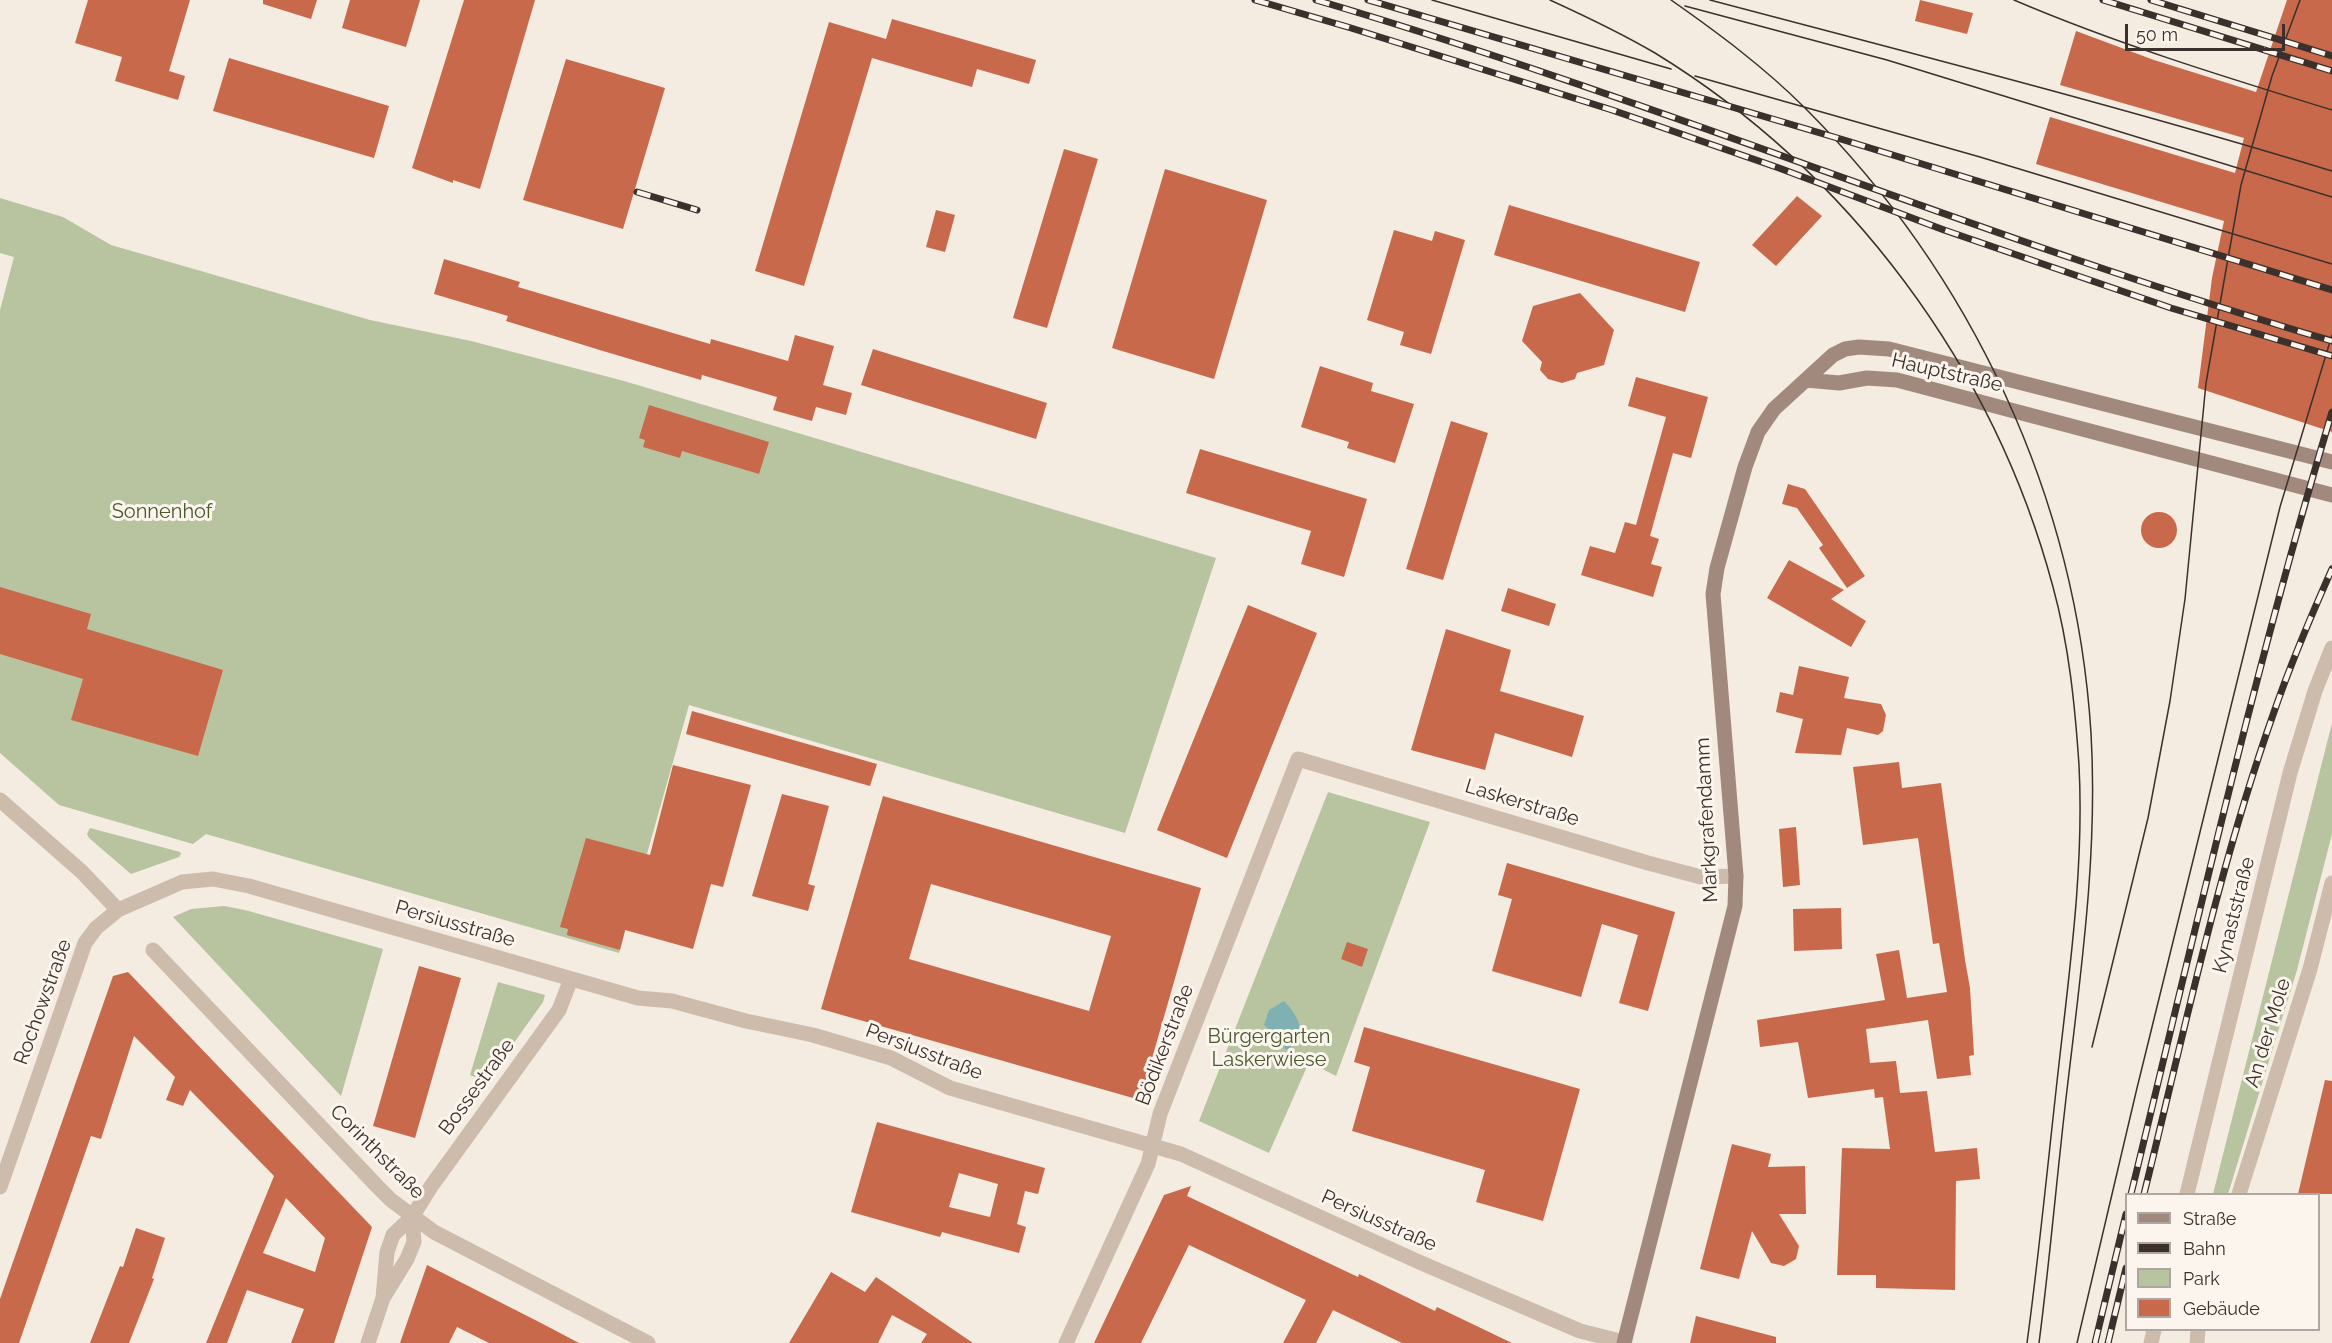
<!DOCTYPE html>
<meta charset="utf-8">
<style>
body{margin:0}
#map{position:relative;width:2332px;height:1343px;overflow:hidden;background:#f4ebe1;font-family:Raleway,sans-serif}
canvas{display:block}
.legend{position:absolute;left:2125px;top:1193px;width:195px;height:138px;box-sizing:border-box;background:#fbf5ee;border:2px solid #aea6a0;margin:0;padding:8px 10px;list-style:none;font-size:18px;color:#3b302b}
.legend li{display:flex;align-items:center;gap:12px;height:30px}
.legend b{width:30px;border:2px solid #aea6a0}
.scale{position:absolute;left:2125px;top:24px;width:160px;height:27px;box-sizing:border-box;border:3px solid #3b302b;border-top:0;padding-left:8px;font-size:18px;line-height:21px;white-space:nowrap;color:#3b302b;-webkit-text-stroke:4px #fbf5ee;paint-order:stroke}
</style>
<div id="map">
<canvas width="2332" height="1343"></canvas>
<ul class="legend">
<li><b style="height:8px;background:#a18a7d"></b>Straße</li>
<li><b style="height:8px;background:#3b302b"></b>Bahn</li>
<li><b style="height:16px;background:#b8c4a0"></b>Park</li>
<li><b style="height:16px;background:#c8694b"></b>Gebäude</li>
</ul>
<div class="scale">50 m</div>
</div>
<script>
const g = document.querySelector('canvas').getContext('2d');
g.lineJoin = 'round';
function paint(path, color) { g.fillStyle = color; g.fill(path, 'evenodd'); }
function stroke(path, color, width, dash) { g.strokeStyle = color; g.lineWidth = width; g.lineCap = dash ? 'butt' : 'round'; g.setLineDash(dash || []); g.stroke(path); }
function drawText(font, color, halo, rows, align = 'center') {
  g.font = font + ' Raleway,sans-serif'; g.lineWidth = 6; g.setLineDash([]); g.textBaseline = 'middle'; g.strokeStyle = halo; g.fillStyle = color; for (const [text, x, y, turn = 0] of rows) {
    g.save(); g.translate(x, y); g.rotate((+turn || 0) * Math.PI / 180); g.textAlign = isNaN(turn) ? turn : align; if (halo) g.strokeText(text, 0, 0); g.fillText(text, 0, 0); g.restore();
  }
}
const green = new Path2D(`
 M0,198l63,19 48,28 259,75 101,21 153,40 592,177 -91,275 -436,-128 -70,248 -413,-119 -13,10 -134,-39 -59,-52v-443l14,-53 -14,-4z
 M2332,723v111l-35,136 -69,224h-15z
 M1328,792l102,30 -94,254 -27,-14 -40,91 -70,-32z
 M90,828l90,24 1,2 -2,3 -48,17 -42,-36 -2,-4z
 M224,906l21,4 138,39 -42,147 -168,-179 18,-8z
 M498,982l47,13 -2,7 -57,80 -16,-7z`);
const water = new Path2D(`
 M1284,1001c10,11 17,20 17,36l-14,13 -14,-11 -3,-9 -6,-5 5,-15z`);
const building = new Path2D(`
 M88,0h102l-21,71 16,5 -7,24 -63,-19 7,-24 -47,-14z
 M263,0h54l-6,19 -48,-15z
 M350,0h70l-14,47 -64,-19z
 M464,0h71l-55,189 -27,-9v3l-41,-15z
 M1920,0l53,13 -6,21 -52,-13z
 M2287,0h45v432l-134,-44 14,-110 12,-57 -188,-57 14,-47 185,56 9,-35 -184,-53 16,-54 78,29 102,32z
 M892,19l144,41 -7,24 -52,-15 -5,18 -100,-29 -68,228 -49,-15 74,-249 57,17z
 M229,58l160,48 -15,52 -161,-47z
 M566,59l99,29 -42,141 -100,-29z
 M1064,149l34,10 -51,169 -34,-10z
 M1165,169l102,31 -53,179 -102,-31z
 M1797,196l25,20 -46,50 -24,-21z
 M1509,205l191,57 -15,50 -191,-57z
 M936,210l19,5 -10,37 -19,-5z
 M1394,230l38,11 3,-10 30,9 -34,114 -31,-9 4,-13 -37,-12z
 M444,259l76,23 -2,5 192,57 1,-5 77,22 7,-26 39,11 -11,39 29,8 -6,22 -30,-8 -4,14 -39,-11 4,-13 -75,-22 -1,5 -98,-29 -97,-30 2,-5 -74,-22z
 M1580,293l34,37 -10,35 -27,8 -2,6 -13,4 -14,-4 -8,-9 2,-8 -20,-21 11,-35z
 M873,349l174,54 -11,36 -175,-54z
 M1320,366l53,17 -2,8 43,13 -19,59 -48,-15 2,-6 -48,-15z
 M1636,377l72,20 -17,61 -18,-5 -23,83 9,3 -8,25 11,3 -9,30 -72,-22 9,-29 25,7 10,-31 11,3 30,-108 -38,-11z
 M649,405l120,37 -10,32 -77,-23 -2,7 -37,-11 2,-7 -6,-2z
 M1451,421l37,12 -45,147 -37,-11z
 M1200,449l167,50 -23,78 -43,-13 10,-33 -125,-38z
 M1788,484l17,5 60,87 -18,12 -28,-40 4,-3 -26,-37 -15,-4z
 M2141 530a18 18 0 1 1 36 0a18 18 0 1 1-36 0Z
 M1789,560l55,30 -13,9 35,22 -15,26 -84,-49z
 M0,587l91,27 -4,15 136,41 -25,86 -127,-36 12,-41 -83,-25z
 M1508,588l48,16 -7,22 -48,-15z
 M1248,605l69,28 -90,225 -70,-28z
 M1446,629l65,21 -11,41 84,25 -12,41 -77,-24 -10,37 -74,-20z
 M1799,666l50,11 -5,21 37,6 5,11 -3,16 -5,4 -31,-7 -6,27 -46,-2 8,-34 -27,-7 4,-20 13,3z
 M692,711l185,53 -7,22 -184,-52z
 M1899,762l3,26 39,-5 24,177 5,28 4,67 -5,1 2,19 -34,4 -9,-59 -62,9 4,34 26,-2 4,32 27,-2 8,61 42,-4 3,31 -24,2 -1,109 -79,-2v-13h-39l5,-127 48,1 -7,-52 -8,1 -1,-9 -66,9 -10,-56 -38,5 -3,-27 128,-20 -9,-46 23,-4 8,48 40,-6 -8,-49 -6,1 -15,-106 -55,7 -10,-78z
 M673,765l78,20 -28,102 -12,-3 -18,65 -68,-19 -5,20 -53,-15 1,-6 -8,-2 26,-89 64,17z
 M782,794l47,12 -21,78 7,2 -7,25 -56,-15z
 M883,796l318,92 -61,212 -319,-91zM931,884l180,52 -22,75 -180,-52z
 M1796,827l4,58 -17,2 -4,-58z
 M1507,863l168,49 -27,99 -29,-8 19,-68 -36,-11 -21,73 -89,-26 20,-72 -14,-4z
 M1841,908l1,41 -48,2 -1,-42z
 M1347,942l21,7 -6,18 -21,-8z
 M419,966l42,12 -46,160 -42,-12z
 M128,972l244,255 -38,116h-43l13,-34 -57,-19 -20,53h-21l68,-167 -84,-86 -7,16 -17,-6 9,-23 -41,-41 -33,103 -10,-3 -72,207h-19v-44l113,-323zM286,1198l39,40 -10,34 -52,-19z
 M1364,1027l216,62 -37,132 -67,-19 9,-32 -133,-39 18,-64 -16,-5z
 M2325,1080l7,1v113h-34z
 M877,1122l168,46 -7,26 -13,-3 -8,33 9,3 -7,26 -77,-21 -2,5 -89,-25zM959,1173l39,11 -8,33 -41,-10z
 M1732,1144l39,10 -3,13 37,-1 1,48h-27l20,32 -3,13 -12,7 -13,-3 -19,-32 -13,48 -39,-10z
 M1191,1186l-4,10 171,81 1,-3 76,37 2,-4 75,36h-110l-69,-33 -17,33h-33l23,-43 -117,-55 -48,98h-47l70,-148z
 M136,1228l29,10 -13,40 2,1 -25,64h-39l30,-77 3,1z
 M427,1265l114,58 38,20h-90l-32,-16 -8,16h-49z
 M831,1272l34,20 11,-15 97,66h-52l6,-9 -35,-19 -14,28h-89z
 M1696,1316l80,21v6h-86z`);
const minor = new Path2D(`
 M0,800l82,72 36,38
 M153,950l224,236 14,14 43,32 214,111
 M0,1187l85,-244 11,-15 22,-18 64,-28 31,-3 36,7 389,112 34,3 74,20 67,14 78,23 59,30 231,66 238,108 161,69 44,11
 M2239,1194l71,-225 22,-86
 M383,1298l4,-46 6,-17 19,-18 20,-32 127,-175 12,-31
 M368,1343l15,-45 24,-39 7,-17 -2,-25
 M1066,1343l82,-179 12,-50 138,-355 350,104 53,14 35,-1
 M2197,1343l1,-13`);
const tertiary = new Path2D(`
 M2187,1194l103,-421 25,-82 17,-43
 M2151,1343l3,-13`);
const secondary = new Path2D(`
 M1806,380l33,3 28,-5 30,2 435,115
 M1624,1343l111,-437 1,-30 -23,-282 4,-26 28,-101 13,-35 16,-23 59,-54 12,-6 14,-2 30,2 443,113`);
const tram = new Path2D(`
 M1432,0l239,69
 M1550,0c35,16 71,33 105,53 194,119 339,313 398,534 16,58 22,119 26,178 5,96 -8,194 -19,290 -11,96 -20,192 -33,288
 M1671,0c47,33 93,67 134,108 167,167 271,388 286,625 7,120 -10,238 -24,357 -10,84 -17,169 -28,253
 M1710,0c208,55 416,108 622,171
 M2014,0c103,44 211,77 318,110
 M1685,6l202,54 445,137
 M1695,76l285,81 352,107
 M2092,1047l56,-229 22,-117 15,-102 21,-216 35,-198 31,-109 28,-76
 M2077,1343l60,-255 143,-581 52,-172`);
const rail = new Path2D(`
 M1255,0l96,28 261,82 167,58 165,62 227,78 161,48
 M1316,0c343,101 673,241 1016,341
 M1368,0l476,140 488,150
 M2103,0l229,71
 M2151,0l181,56
 M637,192l60,18
 M2131,1194c64,-261 123,-524 201,-782
 M2144,1194c40,-161 74,-325 130,-482 17,-49 37,-96 58,-143
 M2095,1343l31,-129
 M2108,1343l18,-75`);
const streetNames = [
 ["Hauptstraße",1947,373,13],
 ["Laskerstraße",1522,803,17],
 ["Markgrafendamm",1707,820,-93],
 ["Kynaststraße",2234,915,-76],
 ["Persiusstraße",455,924,16],
 ["Rochowstraße",43,1002,-70],
 ["An der Mole",2268,1033,-73],
 ["Bödikerstraße",1165,1045,-69],
 ["Persiusstraße",924,1052,21],
 ["Bossestraße",477,1087,-54],
 ["Corinthstraße",377,1152,45],
 ["Persiusstraße",1379,1221,24]
];
const parkNames = [
 ["Sonnenhof",162,512],
 ["Bürgergarten",1269,1037],
 ["Laskerwiese",1269,1060]
];
paint(green, '#b8c4a0');
paint(water, '#7fb0b2');
paint(building, '#c8694b');
stroke(minor, '#cdbbac', 15);
stroke(tertiary, '#cdbbac', 15);
stroke(secondary, '#a18a7d', 15);
stroke(tram, '#3b302b', 1.5);
stroke(rail, '#3b302b', 7);
stroke(rail, '#fbf5ee', 4.5, [14]);
drawText('20px', '#3b302b', '#fbf5ee', streetNames);
drawText('20px', '#4a5a2e', '#fbf5ee', parkNames);
</script>
